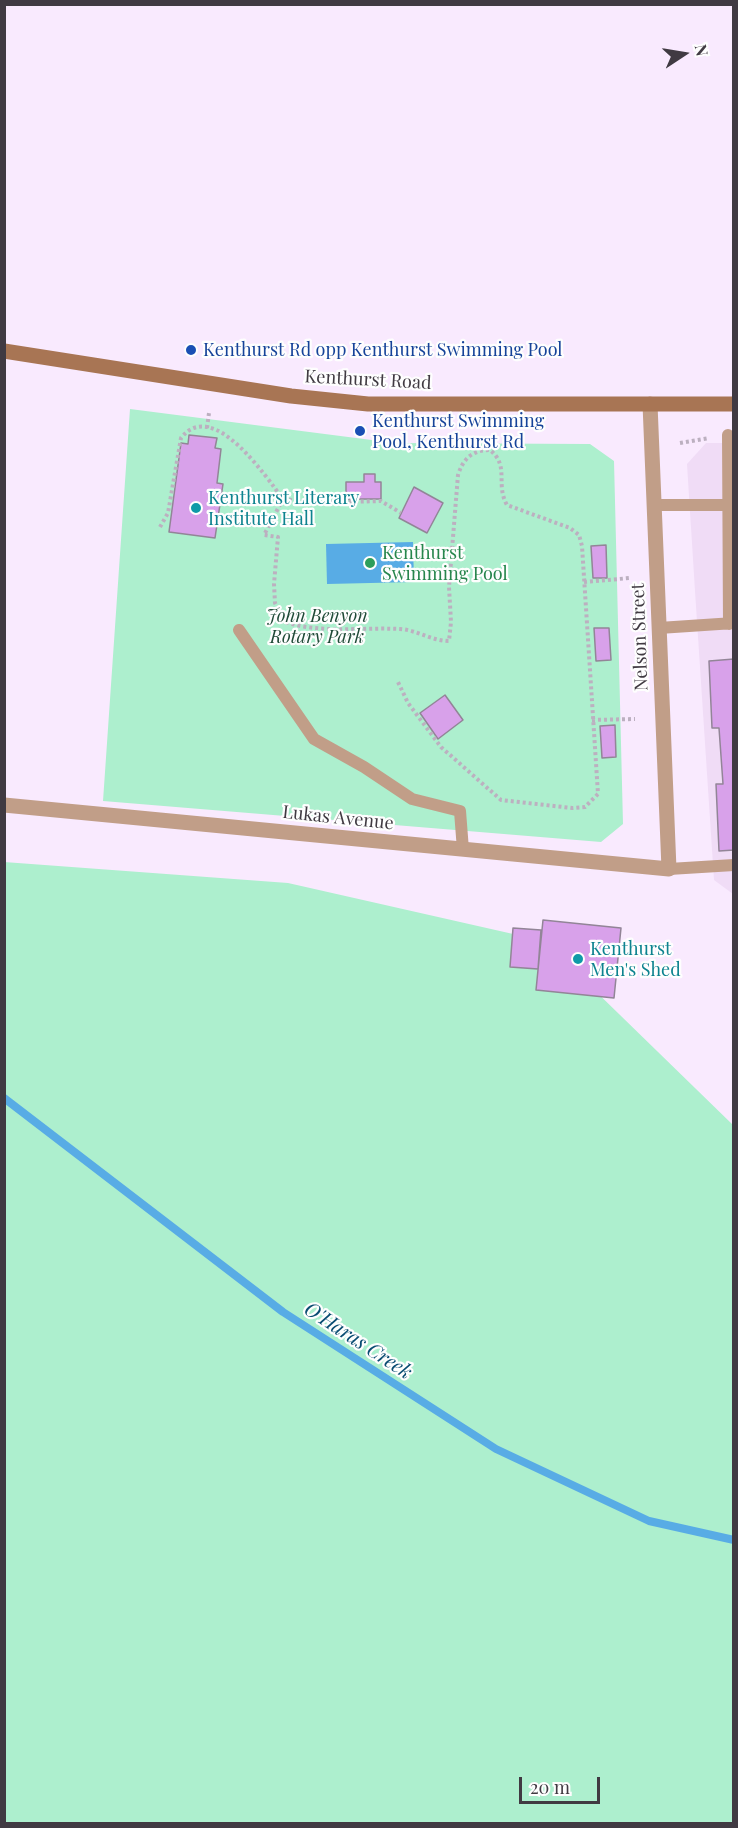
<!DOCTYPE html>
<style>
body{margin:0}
#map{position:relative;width:738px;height:1828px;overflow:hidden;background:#f9eafe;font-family:"Playfair Display",serif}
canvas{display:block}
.frame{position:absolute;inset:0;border:6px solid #403a42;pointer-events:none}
.north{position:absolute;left:654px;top:24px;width:60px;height:60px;-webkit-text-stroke:4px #fefefe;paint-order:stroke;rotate:78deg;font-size:16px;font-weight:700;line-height:24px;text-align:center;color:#403a42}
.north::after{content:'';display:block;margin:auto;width:21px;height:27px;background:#403a42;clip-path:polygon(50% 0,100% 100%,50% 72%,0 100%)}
.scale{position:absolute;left:519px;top:1777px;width:81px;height:27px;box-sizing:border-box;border:3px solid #403a42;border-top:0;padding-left:8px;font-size:18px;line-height:21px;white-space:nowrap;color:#403a42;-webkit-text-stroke:4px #fefefe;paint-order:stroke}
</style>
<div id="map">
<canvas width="738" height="1828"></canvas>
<div class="frame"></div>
<div class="north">N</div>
<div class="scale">20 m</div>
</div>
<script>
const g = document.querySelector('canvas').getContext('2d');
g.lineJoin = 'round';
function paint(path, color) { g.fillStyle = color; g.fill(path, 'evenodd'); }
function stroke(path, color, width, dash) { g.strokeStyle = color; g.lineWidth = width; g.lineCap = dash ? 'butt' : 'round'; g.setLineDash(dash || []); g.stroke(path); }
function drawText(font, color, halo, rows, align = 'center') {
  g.font = font + ' "Playfair Display",serif'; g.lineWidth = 4.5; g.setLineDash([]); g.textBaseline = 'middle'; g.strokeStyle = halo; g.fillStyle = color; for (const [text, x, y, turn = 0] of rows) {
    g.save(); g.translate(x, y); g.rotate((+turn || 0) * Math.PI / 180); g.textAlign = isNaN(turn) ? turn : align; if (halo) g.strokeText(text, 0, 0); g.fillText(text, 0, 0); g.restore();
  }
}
const built = new Path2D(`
 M706,443h27v451l-19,-14 -19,-289 -8,-127z`);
const green = new Path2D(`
 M130,409l265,34 195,1 24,17 9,363 -22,18 -498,-41z
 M4,862l284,21 256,58 189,184v698h-728z`);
const water = new Path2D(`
 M413,542l1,40 -87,2 -1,-40z`);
const stream = new Path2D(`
 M4,1098l279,214 213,137 153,72 85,19`);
const building = new Path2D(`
 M189,435l28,3 -2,10 6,1 -4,34 6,1 -8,54 -46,-6 12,-89 7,1z
 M364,474h11v8h6v17h-35v-17h18z
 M414,487l29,16 -16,30 -28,-15z
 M606,545l1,33h-14l-2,-32z
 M594,628h15l2,32 -15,1z
 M734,659v191l-15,1 -3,-67h7l-4,-56h-7l-3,-67z
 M445,695l18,25 -25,19 -18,-26z
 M615,725l1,32 -14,1 -2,-32z
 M543,920l78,8 -7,70 -78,-8z
 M513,928l28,2 -3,39 -28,-2z`);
const path = new Path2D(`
 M207,428l2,-15
 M680,443l29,-5
 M486,450v-13
 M283,499l31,4 67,-2 20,12
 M160,527l8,-14 13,-75c32,-41 85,39 102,61l-19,36 14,2 -4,47 1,19 10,19c37,12 77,5 115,7 17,1 32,12 49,12l2,-19 -2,-35 9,-112c5,-16 14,-25 32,-25 20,16 5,34 17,55l63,23 9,7 3,11 16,248 -13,13 -13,1 -71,-8 -60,-53 -33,-44 -10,-21
 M584,582l46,-4
 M592,720l43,-1`);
const lane = new Path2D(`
 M728,435l1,189
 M654,505h80
 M659,628l75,-5
 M239,630l75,109 50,28 48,32 48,12 3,39
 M669,869l65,-4`);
const street = new Path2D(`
 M4,805l665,64 -19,-465`);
const secondary = new Path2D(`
 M4,351l287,45 77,8h366`);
const markers = [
 [191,350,6,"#1a4fb4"],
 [360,431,6,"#1a4fb4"],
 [196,508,6,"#0f9aa8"],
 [370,563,6,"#2e9e5b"],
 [578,959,6,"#0f9aa8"]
];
const transitNames = [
 ["Kenthurst Rd opp Kenthurst Swimming Pool",203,350],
 ["Kenthurst Swimming",372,421],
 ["Pool, Kenthurst Rd",372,442]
];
const streetNames = [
 ["Kenthurst Road",368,380,3],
 ["Nelson Street",640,637,-92],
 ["Lukas Avenue",338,818,6]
];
const cultureNames = [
 ["Kenthurst Literary",208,498],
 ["Institute Hall",208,519],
 ["Kenthurst",590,949],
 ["Men's Shed",590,970]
];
const leisureNames = [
 ["Kenthurst",382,553],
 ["Swimming Pool",382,574]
];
const parkNames = [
 ["John Benyon",317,616],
 ["Rotary Park",317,637]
];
const waterNames = [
 ["O'Haras Creek",358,1341,33]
];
paint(built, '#f0dcf6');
paint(green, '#adefce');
paint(water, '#58ace5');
stroke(stream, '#58ace5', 8);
paint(building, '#d8a1ea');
stroke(building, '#928597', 1.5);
stroke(path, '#bcb0c0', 4, [3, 3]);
stroke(lane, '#c19e88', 12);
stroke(street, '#c19e88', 15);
stroke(secondary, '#a87554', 15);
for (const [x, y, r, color] of markers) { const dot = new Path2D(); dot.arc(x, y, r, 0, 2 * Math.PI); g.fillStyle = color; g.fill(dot); stroke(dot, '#fefefe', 2); }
drawText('18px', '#164399', '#fefefe', transitNames, 'left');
drawText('18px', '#403a42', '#fefefe', streetNames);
drawText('18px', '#0d838f', '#fefefe', cultureNames, 'left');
drawText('18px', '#27864d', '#fefefe', leisureNames, 'left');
drawText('italic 18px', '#1f4a37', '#fefefe', parkNames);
drawText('italic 20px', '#094c72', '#fefefe', waterNames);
</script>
